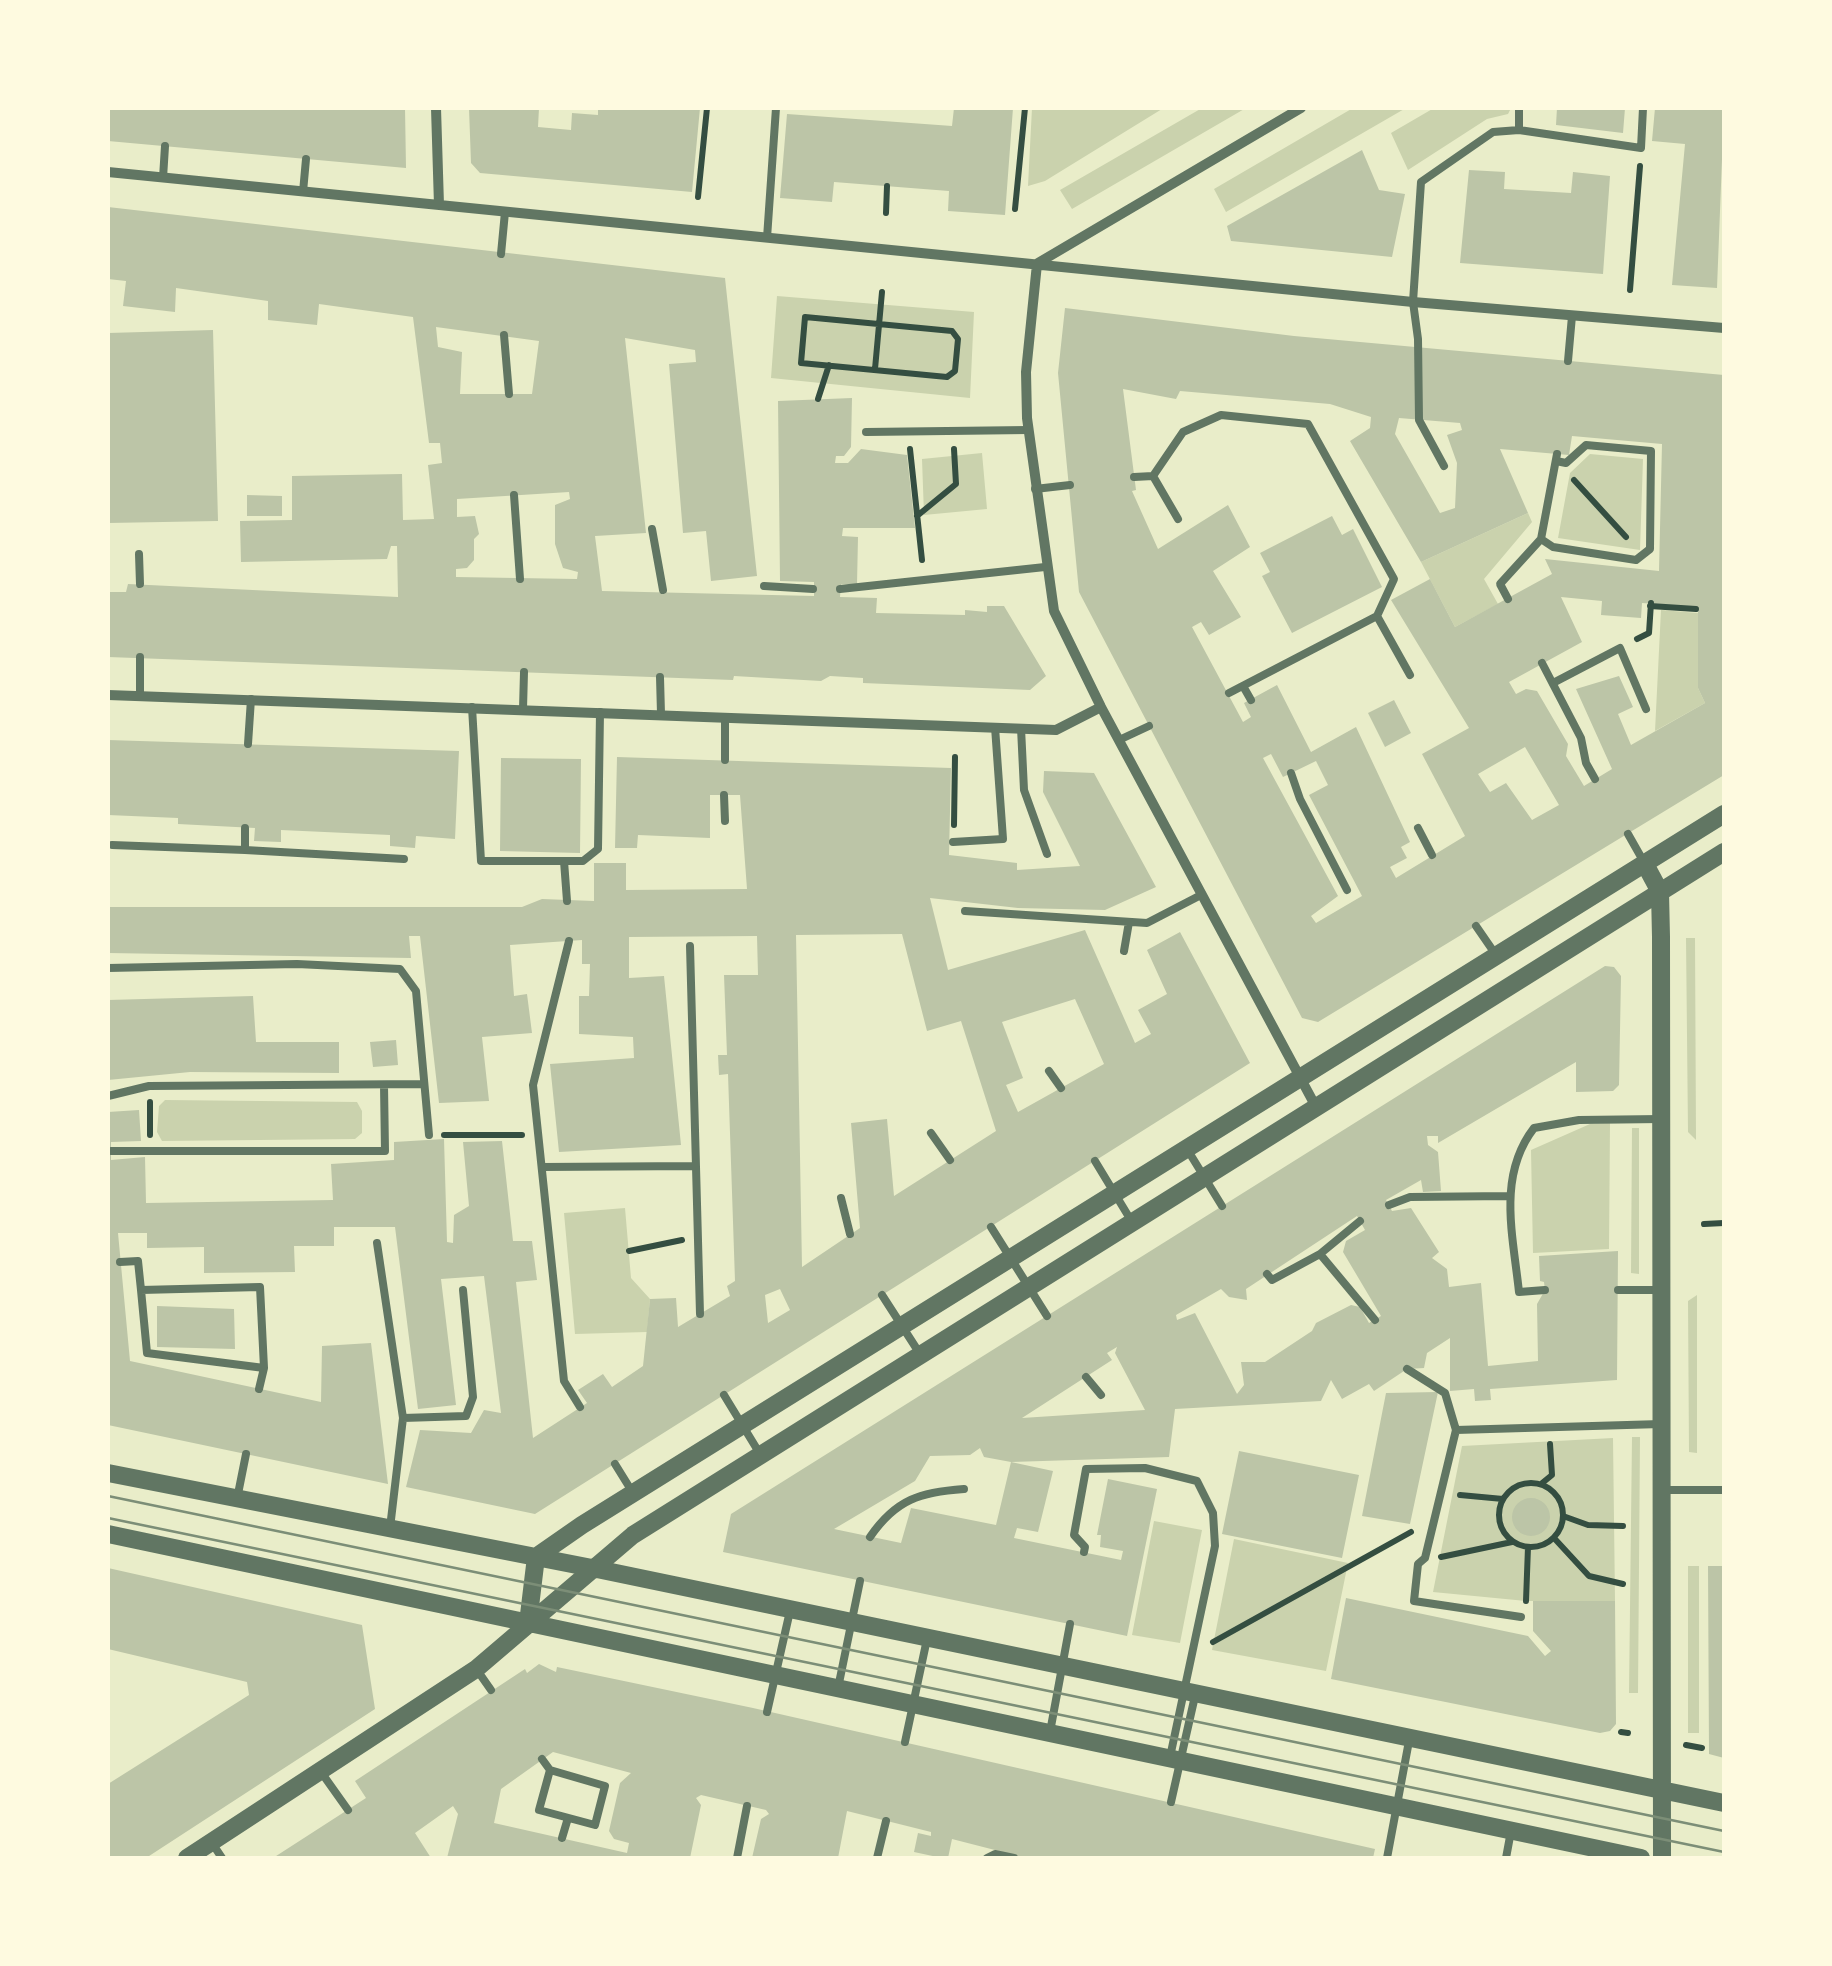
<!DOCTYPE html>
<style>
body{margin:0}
#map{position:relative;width:1832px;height:1966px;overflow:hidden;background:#e9edc9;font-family:"Fira Sans",sans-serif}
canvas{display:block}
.frame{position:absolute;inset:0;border:110px solid #fefae0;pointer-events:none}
</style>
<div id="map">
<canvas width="1832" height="1966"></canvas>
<div class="frame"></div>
</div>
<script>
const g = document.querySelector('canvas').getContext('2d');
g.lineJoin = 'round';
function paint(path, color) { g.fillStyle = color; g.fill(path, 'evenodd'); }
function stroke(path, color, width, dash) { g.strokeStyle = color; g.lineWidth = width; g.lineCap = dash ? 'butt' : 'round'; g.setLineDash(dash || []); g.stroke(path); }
const green = new Path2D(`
 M1032,108h120l10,1 -117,72 -17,5z
 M1202,108h44l-174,101 -12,-19z
 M1353,108h53l-180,104 -12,-23z
 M1434,108h77l-3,6 -21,5 -79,51 -17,-37z
 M777,296l197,16 -4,86 -199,-20z
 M982,453l5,56 -63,6 -2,-56z
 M1590,454l53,5 -3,91 -82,-12 12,-65z
 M1528,513l4,9 -48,57 14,25 -43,23 -34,-65z
 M1661,610l37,3v75l7,15 -50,28z
 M1686,938h9l1,202 -8,-8z
 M165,1100l192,2 5,9v22l-7,6 -193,2 -5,-9 2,-26z
 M1610,1123l-1,126 -76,4 -2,-103 59,-26z
 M1632,1128h7v146l-8,-1z
 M625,1208l6,70 19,21 -3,33 -72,2 -11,-121z
 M1697,1295v158l-8,-1 -1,-151z
 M1632,1437h8l-2,256h-9z
 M1613,1438l2,163h-89l-93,-9 29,-146z
 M1154,1521l48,9 -22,113 -48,-8z
 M1234,1539l114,24 -22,108 -114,-21z
 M1688,1566h11v167h-11z`);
const building = new Path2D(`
 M108,108h297l1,60 -298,-27z
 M469,108h70l-1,19 33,3 1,-17 26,2v-7h102l-8,84 -212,-19 -9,-10z
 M954,108h59l-8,107 -57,-4 1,-20 -115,-9 -2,20 -52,-4 7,-84 165,12z
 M1557,108h68l-2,25 -67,-8z
 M1655,108h69l-7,180 -45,-3 13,-141 -33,-3z
 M1362,150l17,40 26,4 -13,63 -161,-16 -4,-15z
 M1469,170l36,2 -1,17 67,4 2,-21 37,4 -7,98 -143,-11z
 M108,207l617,71 32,298 -46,5 -5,-50 -23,2 -14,-169 27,-2 -1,-12 -70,-12 21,195 -51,3 7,55 212,5v-14l-34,-1 -2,-180 74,-3 -1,49 -7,9h-8l-1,7h13l13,-14 46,6 8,73h-72l-1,8 16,1 -1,47h-16l-1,13 37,1 -1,15 89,2v-5l22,2v-6h17l42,70 -16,14 -167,-7v-5l-33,-2 -9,5 -87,-5 -1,4 -625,-23v-65h18l2,-8 270,13 -1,-51h-6l-4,13 -146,3 -1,-41 52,-1v-44l110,-2 1,46 31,-1 -6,-54 14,-2 -2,-20h-11l-16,-126 -94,-13 -2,21 -49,-5v-19l-92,-13 -1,24 -52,-6 3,-25 -18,-2zM436,327l103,14 -7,53h-72l2,-42 -24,-5zM569,492l1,7 -15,6v39l8,24 15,4 -1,7 -121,-2v-8l11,-1 7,-8v-21l5,-5 -4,-18 -18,1v-18z
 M1065,308l229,28 430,39v400l-406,247 -16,-4 -223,-426 -21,-219zM1123,389l53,10 4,-8 150,13 41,13 -1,11 -20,13 71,121 107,-49 -28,-64 69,6 3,-19 90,8 -3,127 -114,-12 7,15 -97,53 -25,-48 -39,21 78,128 -47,26 43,82 -69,42 -6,-11 17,-9 -6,-11 9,-5 -54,-115 -45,25 -34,-67 -33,18 7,14 -8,5 -51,-95 9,-5 8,13 32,-18 -28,-46 37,-24 -22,-42 -70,44 -26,-58 4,-1zM1399,418l61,5 2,7 -15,5 10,28 -2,45 -15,5 -45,-79zM1561,597l41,4 -1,14 40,3 1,-15 56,4v81l7,15 -74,42 -13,-31 15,-7 -14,-31 -43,13 36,80 -28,17 -18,-30 2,-12 -31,-53 -11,-2 -10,5 -7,-12 73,-40zM1525,747l34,58 -27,15 -26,-37 -16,9 -12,-18zM1271,754l12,23 33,-16 12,24 -19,10 53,101 -46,27 -5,-7 27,-20 -75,-138z
 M213,330l5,191 -110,2v-190z
 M247,495l35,1v20h-35z
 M1332,516l10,19 11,-6 29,58 -90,46 -30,-57 8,-4 -10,-19z
 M1394,700l17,33 -26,14 -17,-34z
 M108,740l351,11 -4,88 -39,-3 -1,12 -25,-2v-11l-109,-5v12l-27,-1 1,-13 -77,-4v-6l-70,-3z
 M617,757l334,11 -2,87 68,8v7l63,-4 -37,-74 1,-21 50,2 62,114 -51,23 -87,-2 -88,-10 18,72 137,-40 50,113 16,-9 -13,-24 29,-16 -20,-44 33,-18 70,131 -715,451 -129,-27 14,-57 51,3 13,-23 17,3 -17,-137 -43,3 15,126 -38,4 -23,-182h-61v19h-40l1,26 -91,1v-26l-57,1v-15h-29l12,128 191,41 1,-56 49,-3 17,141 -280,-59v-313l31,-2 2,31 -30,1v18l34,-3 1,46 187,-3 -2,-36 63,-4v-18l50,-3 3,103 6,1 1,-28 15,-9 -6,-64 39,-1 11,100h19l5,39 -21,2 17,156 54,-35 -9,-13 25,-16 9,13 31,-21 7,-67 26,-1 2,29 52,-31 -3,-10 8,-5 -7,-207 -9,1 -1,-20h9l-3,-80h34l-1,-39 -128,1v41l35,-2 17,169 -122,7 -9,-88 84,-6 -1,-21 -54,-3v-38h10l1,-32h-8v-24l-72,5 4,51 13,-2 5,39 -50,4 7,64 -50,2 -19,-167h-11l2,22 -303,-5v-46h414l20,-8 52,2v-38h32v27l121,-1 -7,-94h-30v43l-72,-3 -1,13h-22zM902,934l25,97 34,-10 35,110 -102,65 -7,-77 -36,4 9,105 -58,39 -6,-332zM1075,999l29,65 -86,48 -12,-27 17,-7 -21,-56zM780,1289l10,21 -22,13 -3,-28z
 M501,758l80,1 -1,94 -80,-2z
 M1605,966l9,1 7,9 -2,109 -6,6 -37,1v-30l-138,81v-7h-11l1,9 10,7 3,39 -18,1 -2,-12 -35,20 6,11 19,-3 28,44 -7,6 15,11 2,18 32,-4 7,83 50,-5 -1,-57 8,-14 -1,-8 -4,-1 -1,-25 79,-5 -1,129 -127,9 1,11 -16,1 -1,-12 -24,2v-53l-23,15 -3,15 -17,1 -33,22 -5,-7 -27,15 -11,-19 -10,21 -146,8 -6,48 -158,5 -27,-5 -4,-9 -10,7 -40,1 -15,25 -81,48 67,14 10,-35 85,17 15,-63 42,9 -15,61 -21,-4 -3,10 107,22 2,-9 -23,-4 1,-12h-4l11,-56 49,10 -30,147 -404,-84 8,-38zM1357,1216l8,14 -19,11 -3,11 38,64 -12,7 -9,-16 -9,-2 -35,18 -4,8 -47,31h-24l3,23 -7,9 -42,-81 -18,7 -1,-5 45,-26 8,8 18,3 -1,-11zM1117,1347l-2,6 30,57 -123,8 90,-58 -5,-7z
 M253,996l3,46h83v31l-149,-1 -82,8v-80z
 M396,1040l2,25 -25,2 -3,-25z
 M157,1306l77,3 1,40 -78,-2z
 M1438,1392l-28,132 -48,-8 24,-123z
 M1239,1451l120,24 -17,83 -120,-24z
 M1512 1517a19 19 0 1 1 38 0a19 19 0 1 1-38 0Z
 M1708,1566h16v192l-15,-4z
 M108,1568l254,57 13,84 -229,149h-38v-74l141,-89 -2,-13 -139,-33z
 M1346,1598l182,38 17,20 6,-5 -18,-20v-30h82l1,123 -6,7 -10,2 -269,-54z
 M539,1664l17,8 1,-5 196,41 622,141 -2,9h-347l-74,-19 -4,19h-6l-28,-6 4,-19 13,3v-4l-84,-21 -9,47h-86l9,-39 8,-5 -3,-4 -65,-15 -5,3 5,7 -11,53h-243l11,-44 -5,-8 -38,27 16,25h-158l93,-60 -11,-17 170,-112 2,4zM553,1752l78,21 -11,10 -11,48 5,8 15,4 -2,10 -133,-30 7,-34z`);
const path = new Path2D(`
 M698,197l9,-89
 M1015,209l10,-101
 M886,213l1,-27
 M1630,290l10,-124
 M805,317l147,14 6,8 -3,32 -8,6 -146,-14z
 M875,369l7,-77
 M818,399l11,-34
 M910,449l12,111
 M1574,480l52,57
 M917,516l39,-32 -2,-35
 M1650,606l46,3
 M1637,639l12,-6 2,-30
 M954,825l1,-68
 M150,1102v33
 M444,1135h78
 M1704,1224l20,-1
 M629,1251l53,-11
 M1499 1515a32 32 0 1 1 64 0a32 32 0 1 1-64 0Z
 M1541,1484l11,-9 -2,-31
 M1460,1495l43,4
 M1563,1516l25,9 35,1
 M1554,1538l35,38 34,8
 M1441,1557l71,-15
 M1526,1601l2,-54
 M1213,1642l198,-110
 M1621,1732l7,1
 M1686,1745l16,3`);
const service = new Path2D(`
 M1519,130l122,18 2,-40
 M163,178l2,-32
 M303,192l3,-33
 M767,238l9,-130
 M501,254l4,-42
 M504,335l5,59
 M1568,361l4,-45
 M866,432l162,-2
 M1444,466l-25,-46 -1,-81 -5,-37 8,-120 72,-50 26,-2v-22
 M1134,477l19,-1
 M1035,489l35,-4
 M514,495l6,84
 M1178,519l-25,-43 30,-44 38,-17 87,9 86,155 -17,37
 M652,529l11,61
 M1541,539l12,8 83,13 14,-11 1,-98 -65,-6 -20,18 -10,-2
 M139,554l1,30
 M764,586l49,3
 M840,589l205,-22
 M1508,599l-8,-15 41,-45 16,-85
 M1542,663l39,75 5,25 9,16
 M660,677l1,37
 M1553,683l67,-35 26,61
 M1243,686l8,14
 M1229,693l148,-77 33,59
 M140,695v-38
 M472,707l9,154h102l15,-12 2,-137
 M523,709l1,-37
 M1021,728l3,62 23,64
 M1119,740l30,-14
 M248,744l3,-45
 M725,760v-43
 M1291,773l9,26 47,91
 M724,795l1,26
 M1418,828l14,27
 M1628,834l17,30
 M953,842l50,-3 -8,-112
 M112,845l133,5v-22
 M245,850l159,9
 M564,861l3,40
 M965,911l182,12 54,-28
 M1476,926l20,29
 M569,941l-36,144 31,296 16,26
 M690,946l10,368
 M1124,951l5,-29
 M108,968l189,-4 103,5 16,22 13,144
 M1049,1071l12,17
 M108,1096l41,-10 275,-2
 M931,1133l19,27
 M1187,1149l35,57
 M111,1151h274l-1,-66
 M1095,1161l37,61
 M542,1167l154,-1
 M841,1198l9,36
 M1389,1205l21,-8 99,-1
 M991,1227l56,89
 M377,1243l26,175 -13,110
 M1320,1254l55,66
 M120,1262l18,-1 3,29
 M1267,1274l5,6 48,-26 40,-33
 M1545,1290l-26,2c-6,-57 -22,-116 15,-164l45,-8 82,-1
 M1618,1290h41
 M882,1295l38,59
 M1407,1369l38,24 11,37
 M1086,1377l15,18
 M259,1389l5,-21 -4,-81 -119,3 6,63 117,15
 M724,1395l36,59
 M403,1418l63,-2 7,-19 -10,-107
 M615,1464l18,29
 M1661,1490h63
 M237,1499l9,-45
 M870,1537c26,-38 51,-45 94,-48
 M1084,1552l1,-5 -11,-12 12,-66 59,-1 52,13 16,32 2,33 -45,211
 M1521,1617l-107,-16 4,-37 7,-6 31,-128 205,-6
 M477,1670l14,20
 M838,1688l22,-107
 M767,1712l23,-101
 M1050,1732l20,-108
 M905,1742l22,-103
 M542,1759l8,11 55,16 -10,39 -56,-15 11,-40
 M321,1772l27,38
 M1171,1802l24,-106
 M562,1838l6,-20
 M212,1843l10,15
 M737,1858l10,-52
 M877,1858l9,-37
 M987,1858l8,-4 19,4
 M1387,1858l22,-117
 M1506,1858l5,-27`);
const minor = new Path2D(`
 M436,108l3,97
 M108,172l1305,130 311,26
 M1038,263l263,-155
 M1037,264l-11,108 1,46 27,193 47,96 215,400
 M108,695l948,35 45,-23`);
const tertiary = new Path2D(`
 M1645,864l15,28 1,45 1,921
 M108,1473l484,95 1132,235
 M108,1534l1533,324
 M528,1623l8,-66 46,-32 1142,-711
 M187,1858l289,-189 157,-134 1091,-683`);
const tram = new Path2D(`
 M108,1496l1616,335
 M108,1518l1616,334`);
paint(green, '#cad2ad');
paint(building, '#bcc5a7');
stroke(path, '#344e41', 6);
stroke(service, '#617663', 8);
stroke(minor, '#617663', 10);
stroke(tertiary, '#617663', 18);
stroke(tram, '#7c8e77', 2.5);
</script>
